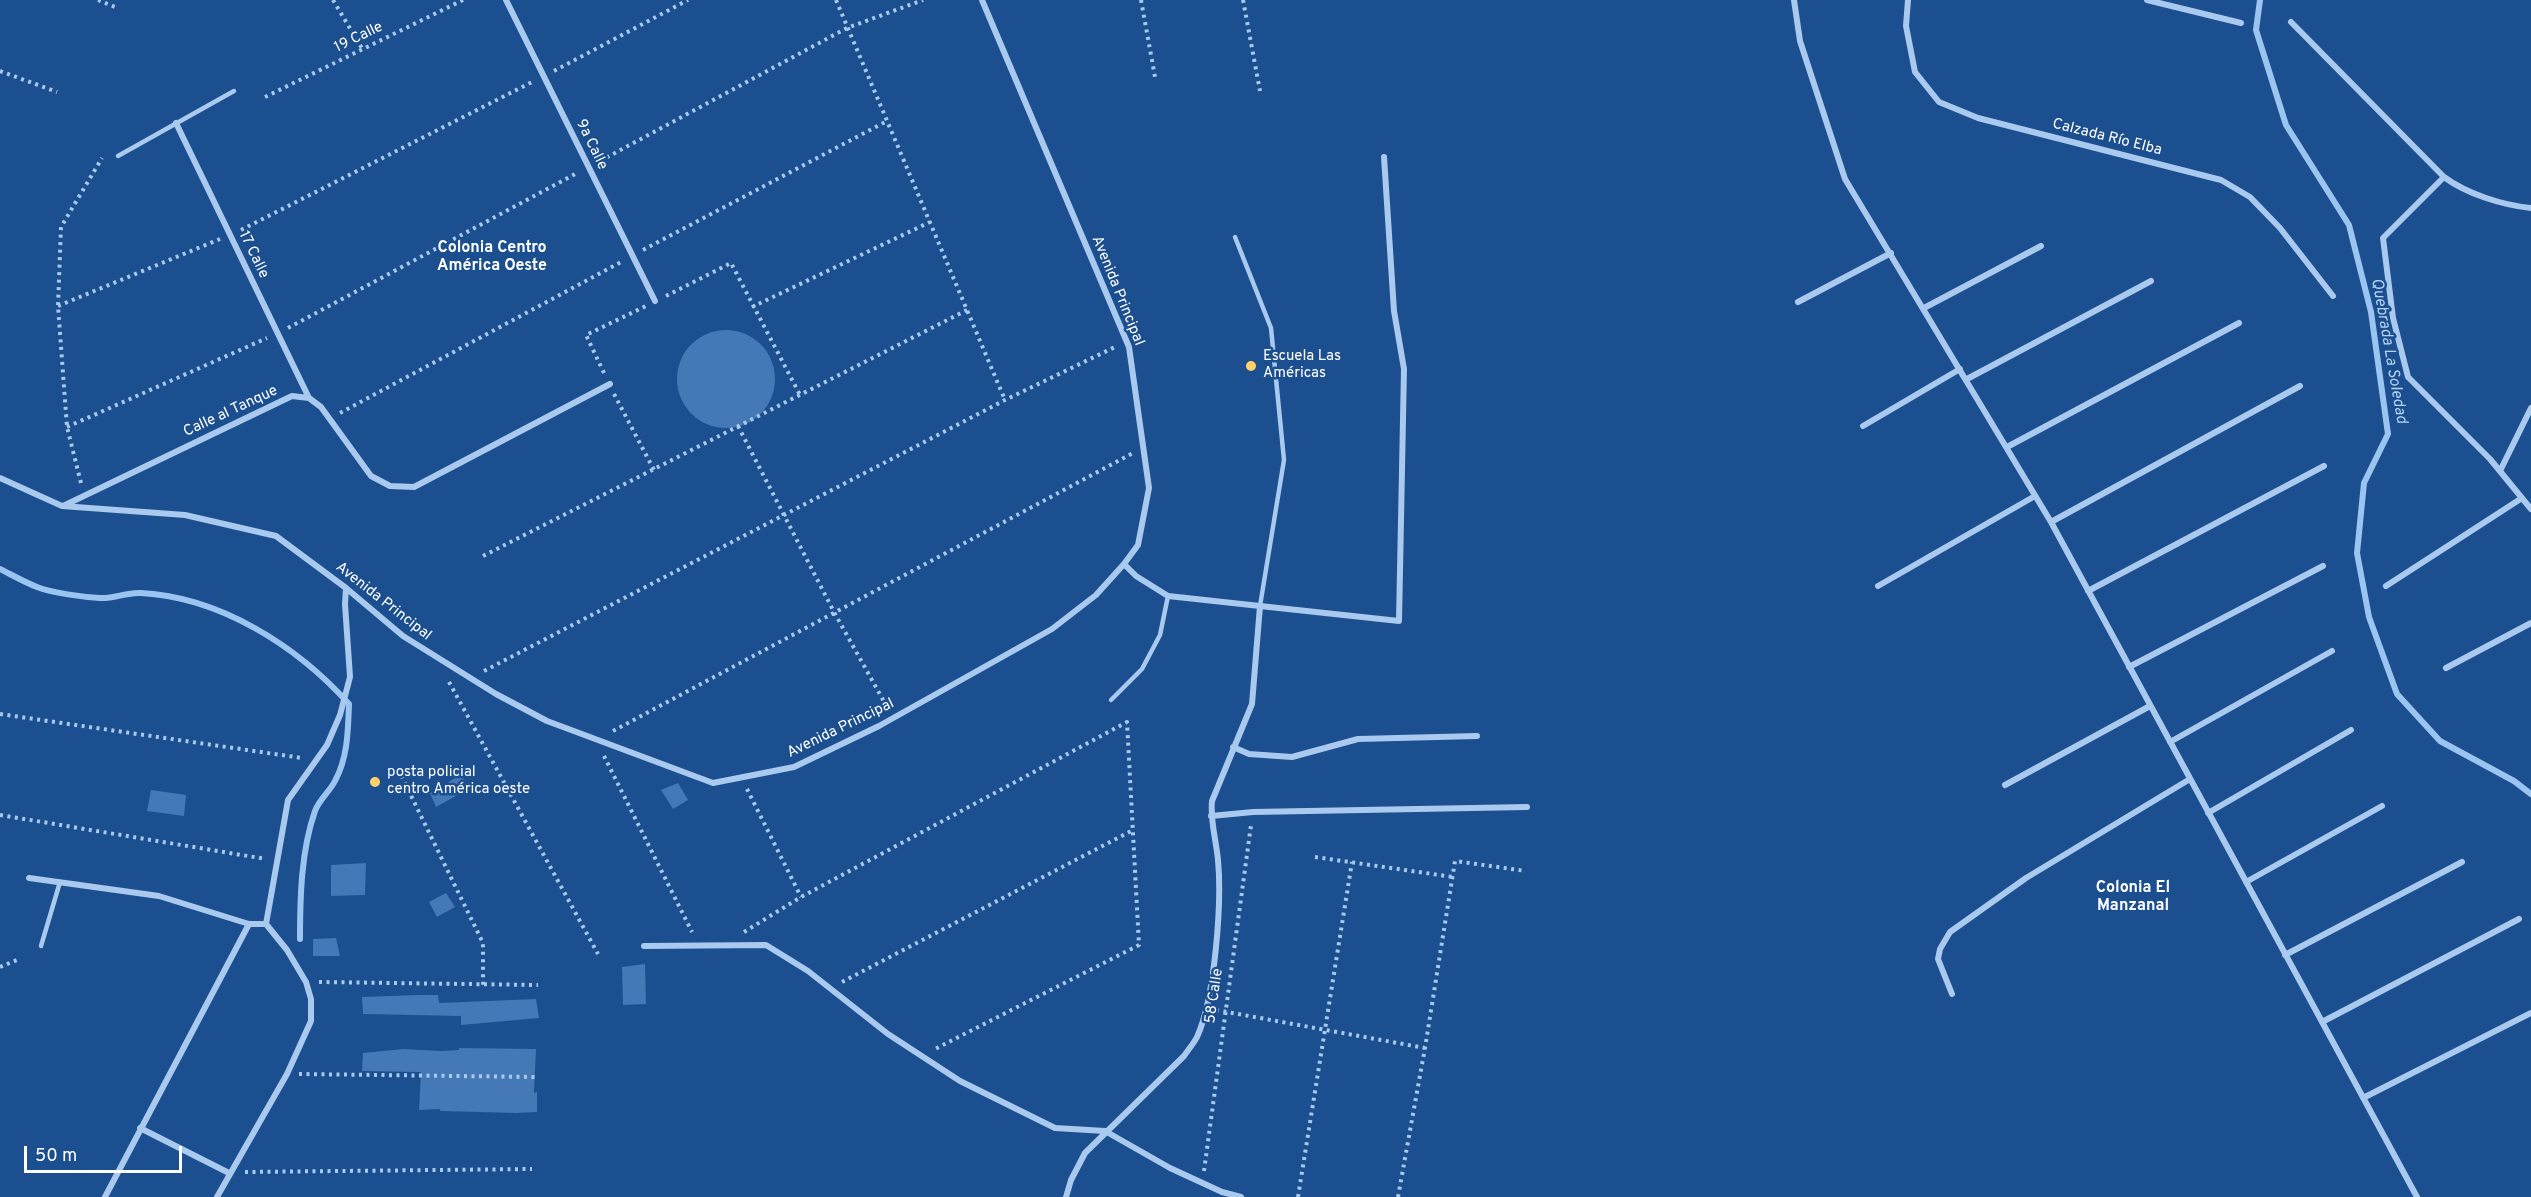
<!DOCTYPE html>
<meta charset="utf-8">
<style>
body{margin:0}
#map{position:relative;width:2531px;height:1197px;overflow:hidden;background:#1b4f8f;font-family:Overpass,sans-serif}
canvas{display:block}
.scale{position:absolute;left:24px;top:1146px;width:158px;height:27px;box-sizing:border-box;border:3px solid #fff;border-top:0;padding-left:8px;font-size:18px;line-height:21px;white-space:nowrap;color:#fff;-webkit-text-stroke:4px #1b4f8f;paint-order:stroke}
</style>
<div id="map">
<canvas width="2531" height="1197"></canvas>
<div class="scale">50 m</div>
</div>
<script>
const g = document.querySelector('canvas').getContext('2d');
g.lineJoin = 'round';
function stroke(path, color, width, dash) { g.strokeStyle = color; g.lineWidth = width; g.lineCap = dash ? 'butt' : 'round'; g.setLineDash(dash || []); g.stroke(path); }
function paint(path, color) { g.fillStyle = color; g.fill(path, 'evenodd'); }
function drawText(font, color, halo, rows, align = 'center') {
  g.font = font + ' Overpass,sans-serif'; g.lineWidth = 5; g.setLineDash([]); g.textBaseline = 'middle'; g.strokeStyle = halo; g.fillStyle = color; for (const [text, x, y, turn = 0] of rows) {
    g.save(); g.translate(x, y); g.rotate((+turn || 0) * Math.PI / 180); g.textAlign = isNaN(turn) ? turn : align; if (halo) g.strokeText(text, 0, 0); g.fillText(text, 0, 0); g.restore();
  }
}
const stream = new Path2D(`
 M2260,0l-4,30 30,95 63,100 22,87 17,122 -24,49 -7,70 12,64 28,77 43,47 74,40 17,13
 M0,569c12,6 24,13 37,18 15,6 46,10 63,11 13,1 27,-6 41,-5 79,4 156,53 208,111 -1,26 -1,53 -14,77 -5,10 -16,19 -20,30 -14,40 -15,87 -15,128`);
const building = new Path2D(`
 M677 379a49 49 0 1 1 98 0a49 49 0 1 1-98 0Z
 M462,774l6,15 -32,18 -6,-14z
 M678,783l10,17 -15,9 -12,-19z
 M151,790l35,5 -2,21 -37,-5z
 M366,863l-1,32 -34,1v-31z
 M446,893l9,14 -18,10 -8,-15z
 M336,938l4,18h-27v-17z
 M645,964l1,40 -23,1 -1,-38z
 M419,995h19l1,8 97,-4 3,19 -78,7v-9l-98,-2 -1,-17z
 M459,1048l77,1 -2,44 3,-1v20l-21,1 -76,-2v-2l-21,1 2,-38 -59,-1 1,-18 40,-4 39,2 17,-1z`);
const path = new Path2D(`
 M98,0l17,7
 M333,0l30,50
 M836,0l169,400
 M1141,0l14,77
 M1243,0l17,91
 M0,71l57,21
 M554,71l134,-71
 M265,97l198,-97
 M600,161l247,-133 76,-28
 M241,230l293,-149
 M643,250l244,-129
 M666,296l65,-33 69,132
 M58,306l162,-67
 M752,307l178,-85
 M288,328l289,-155
 M604,373l-18,-38 60,-29
 M614,394l40,76
 M340,413l281,-151
 M738,426l96,186 53,95
 M67,427l200,-89
 M81,483l-14,-56 -9,-121 3,-79 41,-69
 M483,556l484,-246
 M484,671l521,-271 110,-53
 M449,682l149,272
 M0,714l302,44
 M613,731l520,-278
 M604,756l88,176
 M398,769l85,174v42
 M747,789l54,108
 M0,815l266,44
 M1315,857l138,20
 M744,932l57,-35 326,-175 12,223 -204,104
 M0,967l17,-7
 M319,982l219,3
 M842,982l291,-152
 M1216,1010l209,38
 M299,1074l237,3
 M1204,1171l47,-346
 M245,1172l287,-3
 M1298,1197l54,-335
 M1398,1197l27,-149 30,-187 71,10`);
const lane = new Path2D(`
 M118,156l116,-65
 M1235,237l36,91 13,132 -24,146
 M1111,700l31,-31 18,-34 8,-39
 M41,946l19,-64`);
const street = new Path2D(`
 M506,0l149,301
 M1794,0l6,41 45,138 206,343 366,675
 M1908,0l-2,26 9,46 24,30 39,16 243,62 29,17 30,31 53,68
 M2147,0l94,23
 M2291,22l153,155
 M176,123l133,275
 M2531,208c-29,-3 -64,-14 -87,-31l-61,61 10,80 15,59 82,82 41,50
 M1798,302l93,-49
 M1924,308l117,-62
 M1967,379l184,-98
 M1863,426l97,-57
 M2007,447l232,-124
 M2500,471l31,-63
 M0,478l62,28 123,9 91,21 70,52 57,48 93,58 51,27 166,62 81,-16 85,-41 173,-97 44,-34 28,-31 14,-19 11,-57 -20,-141 -147,-347
 M63,506l229,-110 17,2 12,9 50,69 19,10 24,1 196,-103
 M2051,522l249,-136
 M1878,586l157,-90
 M2386,586l136,-88
 M2088,591l236,-125
 M1260,606l139,15 5,-252 -10,-58 -10,-154
 M2129,667l194,-101
 M2446,668l85,-45
 M2170,742l162,-91
 M1233,747l16,7 43,3 66,-18 119,-3
 M2005,785l145,-79
 M2208,813l143,-83
 M1211,816l42,-4 274,-5
 M29,878l130,18 90,28h17
 M2246,882l136,-76
 M644,946l122,-1 42,26 80,63 72,47 95,47 50,3 65,37 52,24 19,5
 M2285,955l177,-93
 M1952,994l-14,-35 2,-10 10,-17 76,-54 164,-99
 M2322,1022l197,-103
 M2363,1098l168,-85
 M140,1128l89,45
 M105,1197l144,-273
 M217,1197l70,-123 24,-53v-22l-5,-17 -19,-32 -21,-26 22,-124 39,-55 13,-30 10,-38 -5,-73 1,-16
 M1066,1197l5,-17 14,-27 99,-97c4,-6 10,-13 13,-19 18,-39 25,-135 21,-177 -2,-21 -8,-39 -6,-59l40,-97 8,-98 -92,-10 -32,-20 -12,-12`);
const markers = [
 [1251,366,6,"#ffd166"],
 [375,782,6,"#ffd166"]
];
const streetNames = [
 ["19 Calle",359,38,-26],
 ["Calzada Río Elba",2107,138,14],
 ["9a Calle",591,145,64],
 ["17 Calle",253,255,64],
 ["Avenida Principal",1117,291,68],
 ["Calle al Tanque",231,412,-25],
 ["Avenida Principal",383,602,38],
 ["Avenida Principal",841,729,-26],
 ["58 Calle",1215,996,-82]
];
const poiNames = [
 ["Escuela Las",1263,357],
 ["Américas",1263,374],
 ["posta policial",387,773],
 ["centro América oeste",387,790]
];
const neighbourhoodNames = [
 ["Colonia Centro",492,249],
 ["América Oeste",492,267],
 ["Colonia El",2133,889],
 ["Manzanal",2133,907]
];
const waterNames = [
 ["Quebrada La Soledad",2388,351,80]
];
stroke(stream, '#9cc4f0', 6);
paint(building, '#4478b7');
stroke(path, '#a9c9ee', 4, [3, 4.5]);
stroke(lane, '#a9c9ee', 4.5);
stroke(street, '#a9c9ee', 6);
for (const [x, y, r, color] of markers) { const dot = new Path2D(); dot.arc(x, y, r, 0, 2 * Math.PI); g.fillStyle = color; g.fill(dot); stroke(dot, '#1b4f8f', 2); }
drawText('15px', '#fff', '#1b4f8f', streetNames);
drawText('15px', '#fff', '#1b4f8f', poiNames, 'left');
drawText('bold 16px', '#fff', '#1b4f8f', neighbourhoodNames);
drawText('italic 16px', '#b5d3f5', '#1b4f8f', waterNames);
</script>
